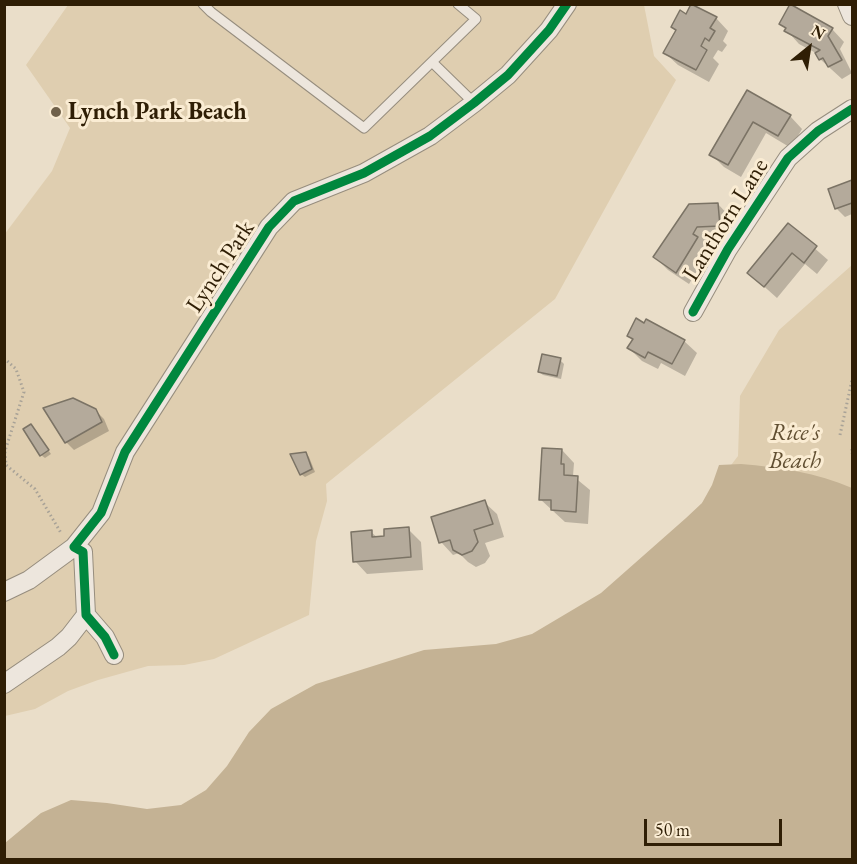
<!DOCTYPE html>
<style>
body{margin:0}
#map{position:relative;width:857px;height:864px;overflow:hidden;background:#eadec9;font-family:"EB Garamond",serif}
canvas{display:block}
.frame{position:absolute;inset:0;border:6px solid #2f1e05;pointer-events:none}
.north{position:absolute;left:779px;top:18px;width:60px;height:60px;-webkit-text-stroke:4px #faecd3;paint-order:stroke;rotate:30deg;font-size:16px;font-weight:700;line-height:24px;text-align:center;color:#2f1e05}
.north::after{content:'';display:block;margin:auto;width:21px;height:27px;background:#2f1e05;clip-path:polygon(50% 0,100% 100%,50% 72%,0 100%)}
.scale{position:absolute;left:644px;top:819px;width:138px;height:27px;box-sizing:border-box;border:3px solid #2f1e05;border-top:0;padding-left:8px;font-size:18px;line-height:21px;white-space:nowrap;color:#2f1e05;-webkit-text-stroke:4px #faecd3;paint-order:stroke}
</style>
<div id="map">
<canvas width="857" height="864"></canvas>
<div class="frame"></div>
<div class="north">N</div>
<div class="scale">50 m</div>
</div>
<script>
const g = document.querySelector('canvas').getContext('2d');
g.lineJoin = 'round';
function paint(path, color) { g.fillStyle = color; g.fill(path, 'evenodd'); }
function stroke(path, color, width, dash) { g.strokeStyle = color; g.lineWidth = width; g.lineCap = dash ? 'butt' : 'round'; g.setLineDash(dash || []); g.stroke(path); }
function drawText(font, color, halo, rows, align = 'center') {
  g.font = font + ' "EB Garamond",serif'; g.lineWidth = 6; g.setLineDash([]); g.textBaseline = 'middle'; g.strokeStyle = halo; g.fillStyle = color; for (const [text, x, y, turn = 0] of rows) {
    g.save(); g.translate(x, y); g.rotate((+turn || 0) * Math.PI / 180); g.textAlign = isNaN(turn) ? turn : align; if (halo) g.strokeText(text, 0, 0); g.fillText(text, 0, 0); g.restore();
  }
}
const green = new Path2D(`
 M68,5h576l10,51 22,24 -121,219 -229,185 1,17 -11,40 -7,74 -95,44 -30,6 -36,1 -50,14 -30,11 -33,18 -30,7 -1,-481 48,-64 18,-43 -44,-63z
 M852,265v256l-150,-18 36,-47 2,-60 39,-66z`);
const water = new Path2D(`
 M741,464c38,3 76,9 111,24v371h-847v-16l36,-30 30,-13 36,3 40,6 34,-4 25,-15 21,-24 22,-34 22,-23 45,-25 108,-34 72,-6 36,-10 69,-41 85,-75 16,-15 10,-18 7,-20z`);
const shadow = new Path2D(`
 M687,16l29,2 12,13 -5,10 4,4 -5,7 -4,-2 -5,8 6,6 -10,18 -31,-17 -13,-12 12,-22 -5,-4z
 M781,24l51,5 12,13 -4,7 12,24 -10,6 -22,-20 -4,-6 -17,-9z
 M748,92l42,24 12,13 -11,19 -25,-15 -25,44 -17,-10 -13,-13z
 M852,182v32l-7,3 -9,-9 -6,-18z
 M718,204l12,13 2,21 -22,2 -4,7 3,4 -20,33 -21,-14 -13,-13z
 M788,225l40,35 -11,14 -12,-10 -28,34 -28,-25z
 M644,325l40,16 13,12 -12,23 -24,-13 -3,6 -16,-8 -13,-13 4,-7 -5,-5z
 M560,360l4,4 -3,15 -18,-4 -4,-3z
 M95,410l9,9 5,12 -35,19 -8,-8z
 M34,430l17,24 -6,4 -4,-3z
 M562,450l12,13 -1,13 17,14 -2,34 -23,-2 -25,-23z
 M305,453l4,4 6,15 -10,5 -4,-3z
 M484,502l13,12 7,23 -19,6 5,13 -5,7 -9,4 -8,-5 -9,-9 -6,2 -12,-13z
 M408,529l13,13 2,28 -56,4 -12,-13 16,-29 7,6z`);
const building = new Path2D(`
 M691,4l26,13 -7,11 5,3 -6,10 -4,-3 -4,8 6,4 -11,20 -33,-17 13,-23 -5,-3 9,-17 6,4z
 M790,4l43,24 -5,8 14,24 -14,7 -5,-9 -4,2 -4,-7 5,-3 -36,-19 2,-3 -7,-4z
 M747,90l44,25 -13,21 -25,-14 -25,43 -19,-10z
 M852,180v23l-17,6 -7,-20z
 M718,203l2,23 -23,1 -4,7 5,3 -22,36 -23,-16 36,-53z
 M788,223l29,23 -13,17 -12,-10 -28,34 -17,-14z
 M636,318l8,5 2,-4 39,21 -13,24 -24,-12 -3,6 -18,-10 6,-9 -6,-3z
 M542,354l19,4 -4,18 -19,-4z
 M73,398l23,11 6,13 -37,21 -22,-35z
 M31,424l18,26 -9,6 -17,-27z
 M542,448l20,1 -1,15h3v11l14,1 -2,36 -25,-2v-10h-12z
 M306,452l6,17 -12,6 -10,-21z
 M485,500l8,24 -19,6 4,12 -6,9 -10,4 -9,-5 -3,-10 -11,3 -8,-26z
 M409,527l2,30 -58,5 -2,-30 21,-2v7l12,-1v-7z`);
const path = new Path2D(`
 M4,358l12,11 8,23 -19,59 1,14 29,24 26,44
 M840,435l12,-55
 M852,449v5`);
const service = new Path2D(`
 M203,4l8,8 153,116 112,-109 -18,-15
 M432,62l42,41`);
const minor = new Path2D(`
 M847,4l5,12
 M693,312l35,-63 60,-91 30,-27 34,-22
 M4,592l25,-12 45,-33
 M114,655l-9,-18 -19,-22 -3,-63 -9,-5 27,-34 24,-61 144,-225 25,-26 70,-28 66,-37 44,-33 34,-28 41,-45 18,-26
 M4,684l54,-37 11,-10 17,-22`);
const cycleway = new Path2D(`
 M693,312l35,-63 60,-91 30,-27 34,-22
 M114,655l-9,-18 -19,-22 -3,-63 -9,-5 27,-34 24,-61 144,-225 25,-26 70,-28 66,-37 44,-33 34,-28 41,-45 18,-26`);
const markers = [
 [56,112,6,"#70614a"]
];
const poiNames = [
 ["Lynch Park Beach",68,112]
];
const streetNames = [
 ["Lanthorn Lane",726,220,-58],
 ["Lynch Park",221,267,-57]
];
const parkNames = [
 ["Rice's",795,433],
 ["Beach",795,461]
];
paint(green, '#dfceb0');
paint(water, '#c4b294');
paint(shadow, '#0003');
paint(building, '#b4aa9b');
stroke(building, '#7b7365', 1.5);
stroke(service, '#968d7e', 11);
stroke(minor, '#968d7e', 20);
stroke(path, '#a8a297', 3, [1.5, 3]);
stroke(service, '#ede6dd', 9);
stroke(minor, '#ede6dd', 18);
stroke(cycleway, '#00873e', 9);
for (const [x, y, r, color] of markers) { const dot = new Path2D(); dot.arc(x, y, r, 0, 2 * Math.PI); g.fillStyle = color; g.fill(dot); stroke(dot, '#faecd3', 2); }
drawText('bold 24px', '#2f1e05', '#faecd3', poiNames, 'left');
drawText('24px', '#2f1e05', '#faecd3', streetNames);
drawText('italic 24px', '#614f32', '#faecd3', parkNames);
</script>
